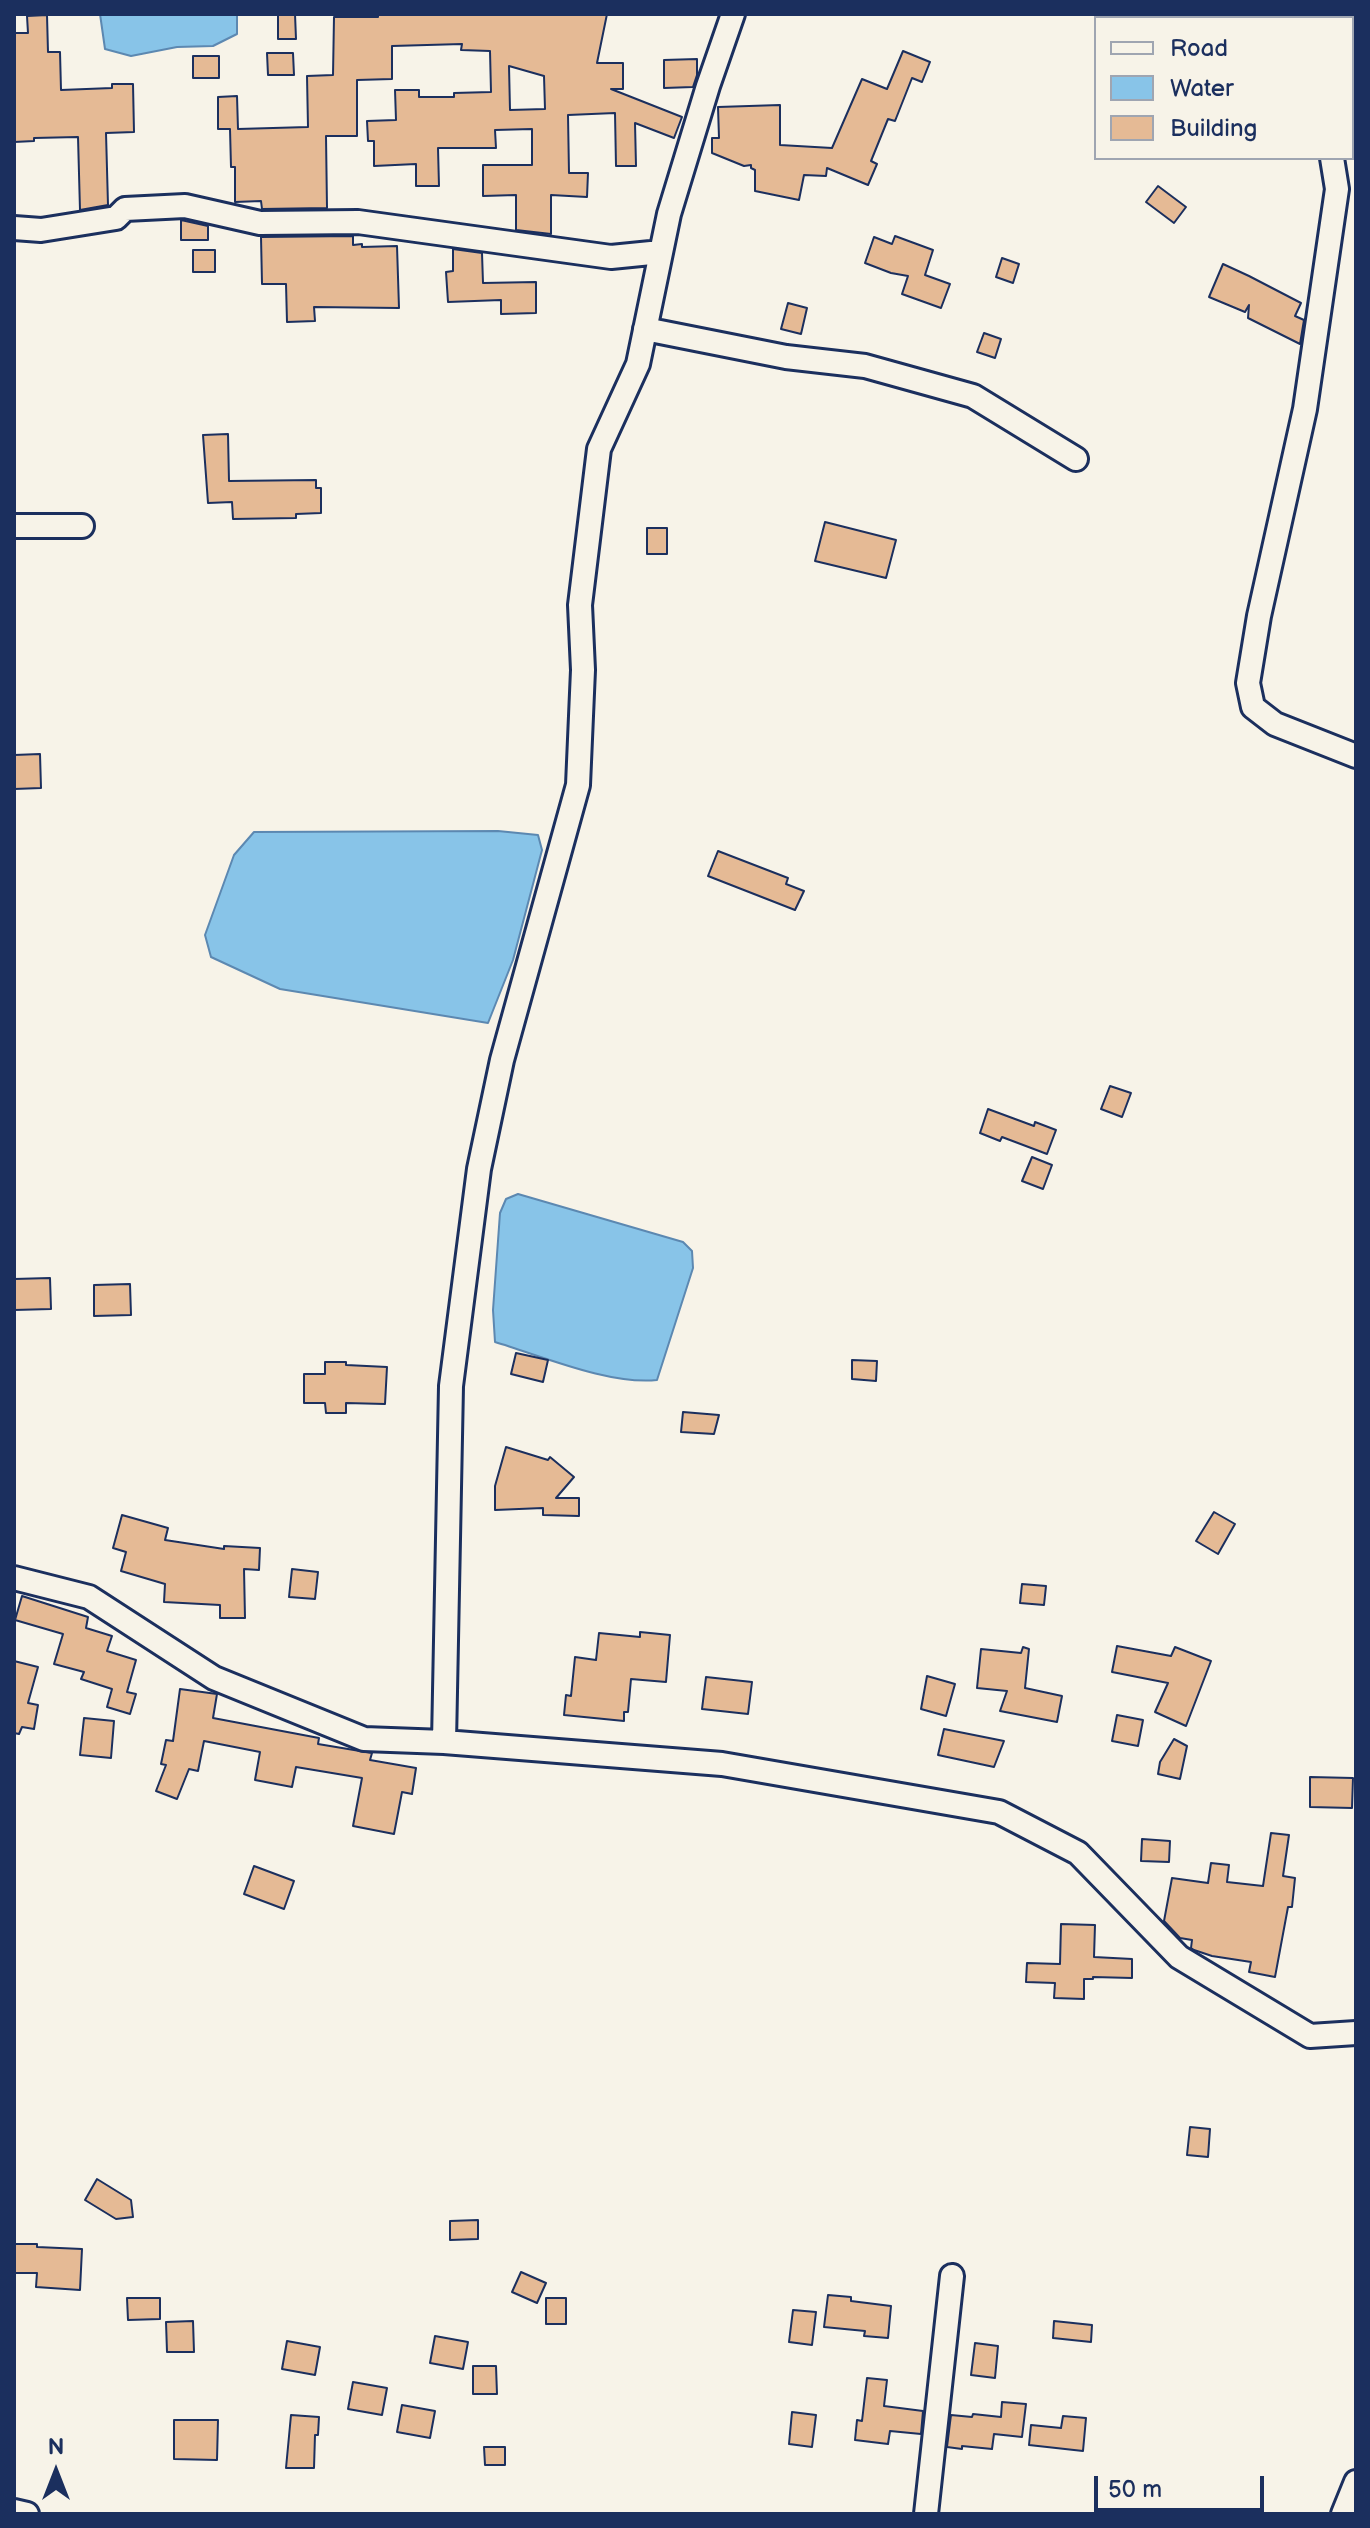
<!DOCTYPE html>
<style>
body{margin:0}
#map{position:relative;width:1370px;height:2528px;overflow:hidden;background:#f7f3e8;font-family:"Balsamiq Sans",sans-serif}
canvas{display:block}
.frame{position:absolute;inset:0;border:16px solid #1b2f5e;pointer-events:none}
.legend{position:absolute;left:1094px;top:16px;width:260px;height:144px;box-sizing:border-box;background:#f7f3e8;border:2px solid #9fa5b1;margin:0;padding:10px 14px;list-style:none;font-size:24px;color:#1b2f5e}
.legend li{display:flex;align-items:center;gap:16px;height:40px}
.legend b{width:40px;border:2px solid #9fa5b1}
.north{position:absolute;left:16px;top:2432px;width:80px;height:80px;-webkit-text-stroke:6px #f7f3e8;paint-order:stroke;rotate:0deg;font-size:22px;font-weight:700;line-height:32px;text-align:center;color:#1b2f5e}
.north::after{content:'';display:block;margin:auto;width:28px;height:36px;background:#1b2f5e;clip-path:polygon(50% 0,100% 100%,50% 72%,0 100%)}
.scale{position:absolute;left:1094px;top:2476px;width:170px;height:36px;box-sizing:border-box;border:4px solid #1b2f5e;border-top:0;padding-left:10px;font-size:24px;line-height:28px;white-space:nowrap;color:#1b2f5e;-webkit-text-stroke:6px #f7f3e8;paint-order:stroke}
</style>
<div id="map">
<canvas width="1370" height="2528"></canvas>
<div class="frame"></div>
<ul class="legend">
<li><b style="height:10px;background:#f7f3e8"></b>Road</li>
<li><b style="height:22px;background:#88c4e8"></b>Water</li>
<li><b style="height:22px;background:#e5ba95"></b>Building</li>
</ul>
<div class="north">N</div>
<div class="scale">50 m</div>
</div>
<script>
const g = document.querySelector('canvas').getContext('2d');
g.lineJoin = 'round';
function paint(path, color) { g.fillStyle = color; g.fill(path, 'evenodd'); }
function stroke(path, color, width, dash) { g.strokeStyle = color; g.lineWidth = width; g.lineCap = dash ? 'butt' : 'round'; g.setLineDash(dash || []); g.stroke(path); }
const water = new Path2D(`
 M100,14h137v20l-24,12 -36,1 -46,9 -26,-7z
 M498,831l40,4 4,15 -29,110 -25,63 -208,-34 -69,-32 -6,-22 29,-80 20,-23z
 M518,1194l165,48 9,9 1,17 -36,112c-48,5 -115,-24 -162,-38l-2,-32 7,-97 6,-14z`);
const building = new Path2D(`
 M278,14h17l1,25h-18z
 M378,14h229l-10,49h26v26h-12l71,28 -8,21 -39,-15 1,43h-20l-1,-53 -47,2 1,58h19l-1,24 -36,-2v39l-35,-4v-35l-33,1v-31h49v-36l-37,1 1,18h-58l1,38h-23v-22l-42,2v-25h-6l-1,-20 29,-1 -1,-30h24v7h35v-4l37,-1 -1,-41 -29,-1 1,-6 -70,2v33l-35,1v56h-31l1,72 -65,1 -1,-8 -26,1v-35h-4l-1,-38h-12v-32l19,-1 1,33 70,-2 -1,-51 26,-1 1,-58h44zM509,66l35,10 1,33 -35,1z
 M47,15l1,37h12l1,38 51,-2v-4h21l1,48 -28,1 2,72 -28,5 -2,-73 -44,1v3l-20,1v-109h14l-1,-17z
 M903,51l27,11 -8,20 -10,-4 -17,43 -7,-2 -17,42 6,3 -9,21 -41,-17 -1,8 -22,-1 -5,25 -44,-9v-21l-4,-2v-3l-7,1 -32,-13v-15h7l-1,-31 62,-2v40l52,3 30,-69 25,10z
 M267,53h26l1,22h-26z
 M193,56h26v22h-26z
 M697,59v16l-4,12 -29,1v-28z
 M1158,186l28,21 -12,16 -28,-21z
 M181,220l27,6v14h-27z
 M353,236v9l9,-1v3l35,-1 2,62 -85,-1 1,14 -28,1 -1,-38h-24l-1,-47z
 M895,236l38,14 -8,25 25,9 -9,24 -39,-14 6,-18 -17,-3 -26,-10 9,-26 18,7z
 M453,249l29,4 1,30 53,-1v31l-35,1v-14l-53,2 -2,-30 7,-1z
 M193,250h22v22h-22z
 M1002,258l17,6 -6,19 -17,-6z
 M1223,264l26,12 52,27 -6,13 9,4 -4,24 -52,-26 1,-13 -4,7 -36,-15z
 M788,303l19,5 -6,26 -20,-5z
 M984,333l17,6 -6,19 -18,-6z
 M228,434l1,47 87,-1v8h5v25l-25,1v4l-63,1 -1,-17 -24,1 -5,-68z
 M825,522l71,18 -10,38 -71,-17z
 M647,528h20v26h-20z
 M40,754l1,34 -27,1v-34z
 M718,851l70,27 -2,6 18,7 -9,19 -87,-34z
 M1110,1086l21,7 -9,24 -21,-8z
 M988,1109l46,17 1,-4 21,8 -9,24 -45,-17 -2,4 -20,-8z
 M1032,1157l20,8 -9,24 -21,-8z
 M50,1278l1,31 -37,1v-31z
 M130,1284l1,31 -37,1v-31z
 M516,1353l32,7 -5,22 -32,-8z
 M852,1360l25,1 -1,20 -24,-2z
 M325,1362h21v3l41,2 -2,37 -39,-1v10h-20l-1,-10h-21v-29h21z
 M683,1412l36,3 -5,19 -33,-2z
 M506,1447l42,13 2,-3 24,20 -18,21h23v18l-36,-1v-7l-48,2v-24z
 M1214,1512l21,12 -17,30 -22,-13z
 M122,1515l46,13 -3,12 59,9v-3l36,2 -1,22 -15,-1 1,49h-25v-13l-56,-3 1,-18 -44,-13 5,-19 -13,-4z
 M292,1569l26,3 -3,27 -26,-2z
 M1022,1584l24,2 -2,19 -24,-2z
 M22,1596l66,21 -2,11 26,8 -5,15 29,9 -9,32 9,2 -6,20 -23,-7 5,-18 -31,-10 3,-7 -30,-8 9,-30 -48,-14z
 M640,1632l30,3 -4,47 -35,-3 -3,33h-4v9l-60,-6 2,-20 5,1 4,-39 21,3 3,-27 41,4z
 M1117,1646l54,10 4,-9 36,14 -25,65 -31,-14 13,-29 -56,-11z
 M1023,1647l6,2 -4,39 37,8 -5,26 -57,-11 7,-20 -30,-3 4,-39 40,4z
 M14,1661l24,6 -10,36 10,2 -4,24 -12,-2 -3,7 -5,-1z
 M927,1676l28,8 -9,32 -25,-7z
 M706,1677l46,5 -4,32 -46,-5z
 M180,1689l37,5 -4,24 106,20 -1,6 54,9 -2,7 46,8 -4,26 -10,-2 -8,42 -41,-8 9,-48 -66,-11 -4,20 -37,-7 5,-28 -56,-11 -6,30 -9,-2 -12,30 -21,-8 10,-26 -5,-1 5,-24 7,1z
 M1117,1715l26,5 -5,26 -26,-5z
 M84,1718l30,3 -3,37 -31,-3z
 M944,1729l60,12 -10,26 -56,-12z
 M1174,1739l13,7 -7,33 -22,-5 2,-12z
 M1310,1777l43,1 -1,30 -42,-1z
 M1271,1833l18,2 -6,41 12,2 -3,29h-4l-13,70 -26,-5 2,-10 -39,-6 -18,-6 -3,-2 1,-8 -12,-2 -16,-17 8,-43 36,5 3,-20 18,2 -2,17 36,4z
 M1142,1839l28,2 -1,21 -28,-1z
 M254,1866l40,15 -10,28 -40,-15z
 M1061,1924l34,1 -1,32 38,2v19l-39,-1v2h-9v20l-30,-1 1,-15 -29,-1 1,-19 33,1z
 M1190,2127l20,2 -2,28 -21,-2z
 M97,2179l34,21 2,17 -17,2 -31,-19z
 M478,2220v19l-28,1v-19z
 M14,2244h23v3l45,2 -2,41 -44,-3 1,-14h-23z
 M521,2272l25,11 -9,20 -25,-11z
 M828,2295l23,2v4l40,5 -3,32 -24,-2 1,-5 -41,-4z
 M127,2298h33v21l-32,1z
 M546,2298h20v26h-20z
 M793,2310l23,2 -4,33 -23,-3z
 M193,2321l1,31h-27l-1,-30z
 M1054,2321l38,4 -1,17 -38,-4z
 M435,2336l33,6 -5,27 -33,-6z
 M287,2341l33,6 -5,28 -33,-6z
 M975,2343l23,3 -3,32 -24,-3z
 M473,2366h23l1,28h-24z
 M867,2378l20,2 -3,26 39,5 -2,23 -31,-3 -2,13 -33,-4 2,-20 5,1z
 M353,2382l34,6 -5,27 -34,-6z
 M1002,2402l24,2 -4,33 -28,-3 -2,15 -30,-3v3l-15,-2 4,-32 21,2 1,-3 28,3z
 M402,2405l33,6 -5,27 -33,-6z
 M792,2412l24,3 -4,32 -23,-3z
 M291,2415l28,2 -1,18h-3l-1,33h-28z
 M1063,2416l23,2 -3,33 -54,-6 2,-20 30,3z
 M174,2420h44l-1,40 -43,-1z
 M484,2447h21v18h-20z`);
const minor = new Path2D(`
 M1311,14l1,4
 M1332,158l5,31 -32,220 -46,207 -11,67 5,24 22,17 81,32
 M14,228l27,2 75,-12 9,-9 60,-3 75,17 98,-1 253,35 50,-5
 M645,329l141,28 79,9 108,30 103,63
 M14,526h68
 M14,1578l75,19 125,81 150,61 80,3 7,-356 28,-217 23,-109 76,-275 5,-115 -3,-65 19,-156 39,-85 31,-150 39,-128 25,-72
 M444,1742l278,22 277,48 79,41 101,104 131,79 46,-3
 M14,2511l13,3
 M926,2514l26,-238
 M1343,2514l13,-32`);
paint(water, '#88c4e8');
stroke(water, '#5c88b1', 2);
paint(building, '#e5ba95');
stroke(building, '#1b2f5e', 2);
stroke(minor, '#1b2f5e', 28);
stroke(minor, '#f7f3e8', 22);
</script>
